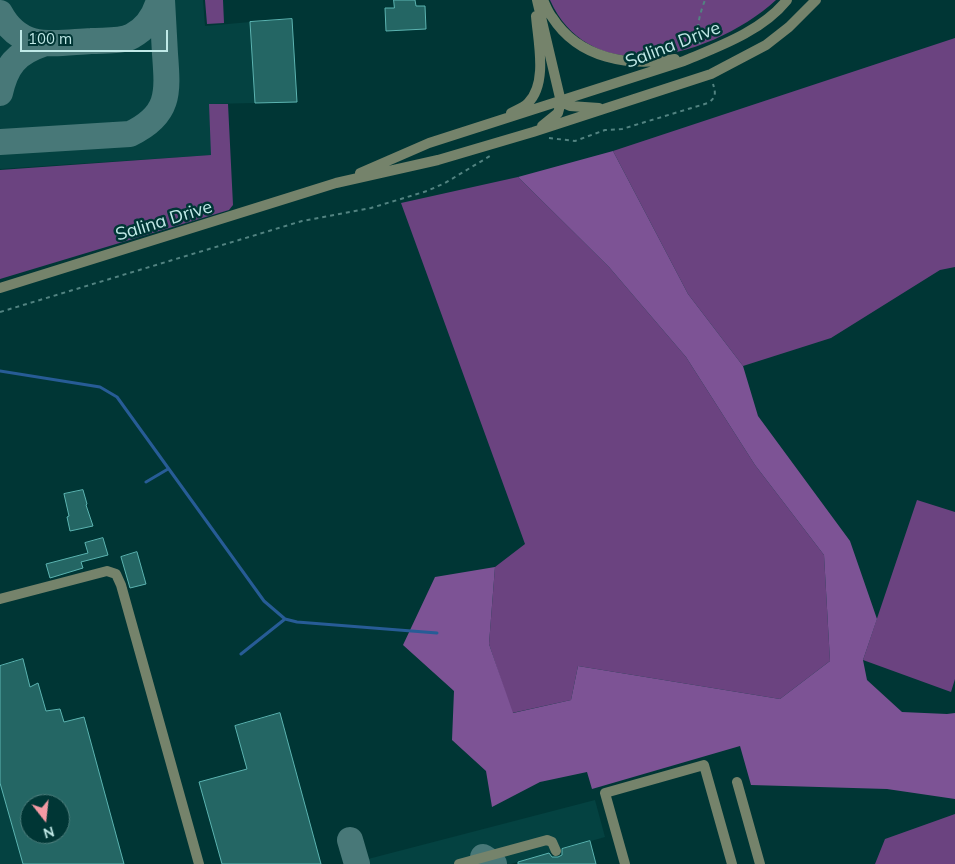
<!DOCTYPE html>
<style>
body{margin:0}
#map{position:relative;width:955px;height:864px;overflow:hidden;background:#003635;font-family:Mulish,sans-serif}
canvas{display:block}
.north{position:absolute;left:20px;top:794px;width:50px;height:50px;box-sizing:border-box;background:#003635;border:1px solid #4d7e7c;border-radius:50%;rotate:164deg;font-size:14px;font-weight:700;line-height:20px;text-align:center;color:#c0e9e7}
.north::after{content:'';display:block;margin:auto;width:18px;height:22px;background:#f49aa4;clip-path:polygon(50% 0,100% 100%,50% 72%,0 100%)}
.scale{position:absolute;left:20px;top:30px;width:148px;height:22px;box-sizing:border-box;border:2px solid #c0e9e7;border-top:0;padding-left:6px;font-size:15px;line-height:18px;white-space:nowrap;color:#c0e9e7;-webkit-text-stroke:4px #003635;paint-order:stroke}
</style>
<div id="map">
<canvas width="955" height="864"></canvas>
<div class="north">N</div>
<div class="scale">100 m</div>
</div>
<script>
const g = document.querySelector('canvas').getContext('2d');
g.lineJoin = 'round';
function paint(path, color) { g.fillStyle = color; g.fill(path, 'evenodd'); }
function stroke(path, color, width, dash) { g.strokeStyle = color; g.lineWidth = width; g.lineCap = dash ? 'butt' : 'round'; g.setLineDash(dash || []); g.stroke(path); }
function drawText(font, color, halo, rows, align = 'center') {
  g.font = font + ' Mulish,sans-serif'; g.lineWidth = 5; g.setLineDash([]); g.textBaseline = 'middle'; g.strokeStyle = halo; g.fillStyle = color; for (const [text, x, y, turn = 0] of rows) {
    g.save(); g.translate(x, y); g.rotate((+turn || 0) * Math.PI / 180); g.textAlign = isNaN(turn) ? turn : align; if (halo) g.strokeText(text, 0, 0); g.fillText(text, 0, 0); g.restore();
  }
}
const built = new Path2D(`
 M0,0h203l2,26 45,-4 5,81 -45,1 2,51 -212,14z
 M0,783l23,81h-23z
 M595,800l10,37 -94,27h-164l-6,-15v-11l10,-5 5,2 4,3 8,21z`);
const green = new Path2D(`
 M205,0h18l1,23 -17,1z
 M550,0h226c-59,54 -184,94 -226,0z
 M955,38v229l-15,3 -109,68 -88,28 -55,-72 -75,-143z
 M209,104h19l5,101 -4,5 -229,69v-109l211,-15z
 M518,177l91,90 77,90 69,108 69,90 6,106 -50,38 -202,-33 -7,34 -59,13 -23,-69 6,-77 30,-23 -124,-341z
 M917,500l38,12v167l-4,13 -88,-32z
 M955,814v50h-80l10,-25z`);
const forest = new Path2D(`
 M613,151l75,143 55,72 15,50 92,125 27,78 -14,41 4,20 35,32 45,2 8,-1v86l-68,-10 -136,-4 -11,-39 -148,43 -5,-17 -47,10 -48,25 -6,-36 -34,-31 2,-49 -51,-46 32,-68 60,-10 -6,77 24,69 58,-13 7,-34 202,33 50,-38 -6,-106 -69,-90 -69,-108 -77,-90 -91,-90z`);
const stream = new Path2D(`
 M0,371l100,16 17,10 147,204 21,18 12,3 140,11
 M146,482l22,-13
 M241,654l44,-35`);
const taxiway = new Path2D(`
 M0,13c21,39 53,30 91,28 13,-1 30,1 41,-5 15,-8 23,-21 27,-36
 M0,93c6,-27 16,-40 43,-49
 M0,142l130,-8c40,-19 38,-41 35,-80 -1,-18 -2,-36 -3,-54
 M350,840l7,24
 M483,857l11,7`);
const building = new Path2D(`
 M394,0h21l1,6h9l1,23 -40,2 -1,-23h9z
 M292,19l5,83 -42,1 -5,-81z
 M83,490l4,14 -1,1 7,21 -23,5 -3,-14 2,-1 -5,-22z
 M103,538l5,17 -27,7 2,6 -33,10 -4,-14 42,-11 -3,-10z
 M137,552l9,32 -16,4 -9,-31z
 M23,659l7,28 8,-4 8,28 14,-2 4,13 20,-5 40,147h-101l-23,-81v-117zM30,804h30v30h-30z
 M280,713l41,151h-99l-23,-82 48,-13 -12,-43z
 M590,841l6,23h-78v-2l31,-9 3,4h6l4,-2v-6z`);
const path = new Path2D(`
 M700,44c-5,-14 0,-31 5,-44
 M549,138l26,3 30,-11 17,-1 86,-26c8,-5 8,-10 5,-19
 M0,312l302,-91 69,-13 56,-17 18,-8 45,-27`);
const minor = new Path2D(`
 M537,0l24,102 -3,11 -16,13
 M543,0c3,6 5,12 9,17 27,42 77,50 123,42
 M561,102l9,4 29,2
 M511,113c5,-3 12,-5 17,-10 20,-20 10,-61 8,-87
 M360,173l69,-30 255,-82c36,-15 78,-30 103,-61
 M0,288l336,-105 102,-23 95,-28 178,-58 55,-29 23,-18 27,-27
 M0,599l107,-28 9,3 5,11 78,279
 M737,782l23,82
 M459,864l88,-24 5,2 4,9
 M625,864l-20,-71 99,-28 28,99`);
const streetNames = [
 ["Salina Drive",673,45,-21],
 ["Salina Drive",164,221,-17]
];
paint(built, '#044241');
paint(green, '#6b4380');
paint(forest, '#7d5395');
stroke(stream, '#275c96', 3);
stroke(taxiway, '#487878', 26);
paint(building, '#246664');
stroke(building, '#5bb4b1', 1);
stroke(path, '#528381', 2, [4, 4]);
stroke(minor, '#75836b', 10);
drawText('18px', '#c0e9e7', '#003635', streetNames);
</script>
